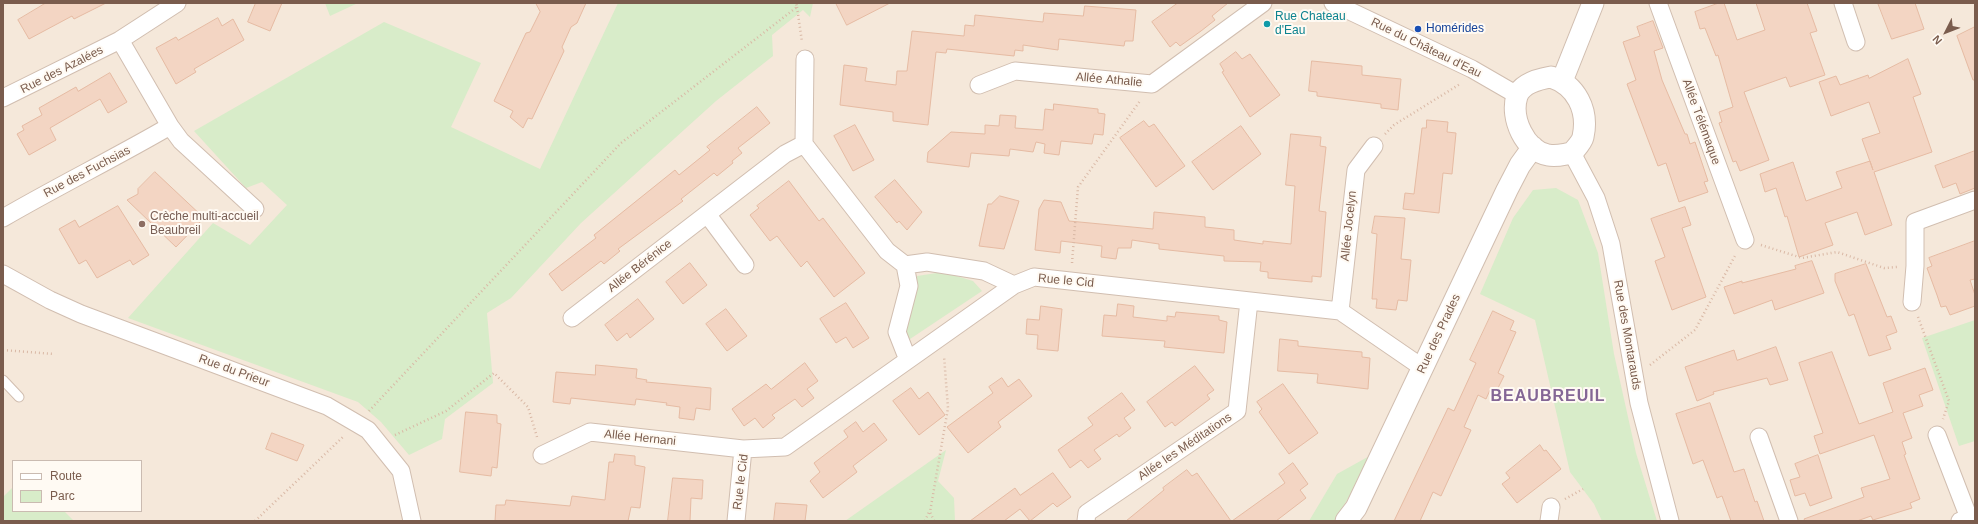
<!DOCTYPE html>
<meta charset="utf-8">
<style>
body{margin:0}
#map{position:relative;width:1978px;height:524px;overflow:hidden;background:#fdf6ec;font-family:Arial,sans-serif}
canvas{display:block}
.frame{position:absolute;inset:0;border:4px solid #7a5c4d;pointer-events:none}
.legend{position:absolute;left:12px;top:460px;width:130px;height:52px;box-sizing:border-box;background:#fffaf3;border:1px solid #cabbb1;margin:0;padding:5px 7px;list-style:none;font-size:12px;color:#7a5c4d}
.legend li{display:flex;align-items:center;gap:8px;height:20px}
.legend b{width:20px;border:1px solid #cabbb1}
.north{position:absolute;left:1926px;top:12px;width:40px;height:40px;-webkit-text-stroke:3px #fffaf3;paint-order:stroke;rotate:228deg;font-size:11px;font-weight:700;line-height:16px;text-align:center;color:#7a5c4d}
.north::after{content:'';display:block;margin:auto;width:14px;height:18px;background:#7a5c4d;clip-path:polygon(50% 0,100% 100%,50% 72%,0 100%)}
</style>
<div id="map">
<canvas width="1978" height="524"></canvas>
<div class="frame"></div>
<ul class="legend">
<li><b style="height:5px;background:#fff"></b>Route</li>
<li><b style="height:11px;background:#d8ecc9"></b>Parc</li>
</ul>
<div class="north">N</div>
</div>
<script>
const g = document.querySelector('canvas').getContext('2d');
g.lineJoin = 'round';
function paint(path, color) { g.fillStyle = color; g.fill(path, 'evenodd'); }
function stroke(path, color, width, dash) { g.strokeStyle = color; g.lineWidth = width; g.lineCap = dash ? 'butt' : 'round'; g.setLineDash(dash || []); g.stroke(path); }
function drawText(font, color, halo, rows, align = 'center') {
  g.font = font + ' Arial,sans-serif'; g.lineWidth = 4; g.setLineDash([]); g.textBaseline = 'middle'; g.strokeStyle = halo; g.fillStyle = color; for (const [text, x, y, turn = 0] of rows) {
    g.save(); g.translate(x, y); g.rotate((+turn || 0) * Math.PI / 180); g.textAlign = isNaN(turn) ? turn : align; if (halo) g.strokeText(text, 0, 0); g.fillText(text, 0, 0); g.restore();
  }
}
const residential = new Path2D(`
 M3,3h1972v518h-1972zM13,461h128v50h-128z`);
const green = new Path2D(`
 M325,3h33l-28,13z
 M618,3h195l-3,14 -7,-7 -31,25 1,21 -57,45 -135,122 -70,75 -24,15 6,70 -48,36 -3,20 -33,16 -28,-33 -23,-20 -230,-84 85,-95 37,22 37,-40 -25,-23 -16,6 -52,-57 190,-109 97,41 -30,64 89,42z
 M1556,188l22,12 20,53 16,101 22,99 21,68h-55l-8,-17 -24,-32 -35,-152 -55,-26 33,-76 20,-28z
 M943,272l30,9 9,10 -75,50 -4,-13 11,-27 3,-25z
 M1975,320v121l-16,5 -37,-108z
 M946,450l-8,31 16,17 1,23h-110z
 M1373,454l-38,67h-26l28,-47z
 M13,487v24h51l10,10h-71v-24z`);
const building = new Path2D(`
 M46,3h60l-32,16 -2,-3 -43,23 -11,-19z
 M256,3h26l-12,28 -22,-9z
 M536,3h50l-9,20 -6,4 -9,20 2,4 -32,68 -4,-1 -5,10 -13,-11 3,-6 -19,-10 32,-68 4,-1 10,-20z
 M836,3h54l-43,22z
 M1178,3h50l-16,13 3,4 -14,11 -21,15 -4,-4 -6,5 -18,-25z
 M1719,3h5l13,37 28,-10 -9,-27h51l10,28 -7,2 15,42 -35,12 -4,-10 -42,15 25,68 -29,11 -4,-10 -3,1 -14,-39 3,-1 -3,-10 14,-5 -15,-52 -2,1 -11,-28 -5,1 -5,-17z
 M1878,3h37l9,26 -32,10z
 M1085,6l51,4 -3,31h-8l-1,5 -65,-7 -1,11 -35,-5v6l-8,-1 -1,6 -67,-7 -1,4 -10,-1 -8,73 -35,-4v-9l-53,-7 4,-40 23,3 -2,13 31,4 1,-14h10l5,-40 52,5 1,-11 9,1 1,-11 68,7 1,-9 39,3z
 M218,18l4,8 11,-7 11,21 -50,29 2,3 -20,12 -20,-36 20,-11 2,3z
 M1653,21l10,27 -9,3 8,29 23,54h2l3,10 5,-2 13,39 -4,1 4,10 -29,10 -13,-39 -8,3 -31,-82 9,-4 -13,-38 17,-6 -3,-9z
 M1975,27v53h-2l-16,-44z
 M1236,52l6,7 8,-5 30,41 -30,22 -28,-45 2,-1 -4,-7z
 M1908,59l13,35 -8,3 19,55 -58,20 18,53 -27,10 -8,-23 -32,11 8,22 -34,12 -12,-41 -2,1 -9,-29 -11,4 -5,-18 33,-12 13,39 36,-13 -6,-16 34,-11 3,9 -11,-31 18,-6 -11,-31 -38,14 -12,-34 17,-6 4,9 28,-10 1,3z
 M1312,61l50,5v9l39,4 -3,31 -17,-2v-4l-64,-8v-4l-8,-1z
 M110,73l17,29 -19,11 -8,-14 -50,29 6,12 -27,15 -12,-21 7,-4 -2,-4 20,-11 -3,-7 37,-21 2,4z
 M1054,104l44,5v4l7,1 -2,21 -9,-1 -2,10 -31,-3 -2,14 -15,-2 1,-9 -9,-2 -3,10 -23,-3 -1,7 -38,-3 -2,14 -42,-5 1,-10 23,-20 34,2v-9l14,1 1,-11 16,1 -1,12 28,2 2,-21 8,1z
 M757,107l13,16 -32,25 4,5 -10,8 1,2 -16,13 -3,-3 -33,26 2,2 -65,48 2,2 -16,13 -3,-3 -39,30 -13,-17 47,-36 -2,-3 81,-65 4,5 31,-25 -3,-3z
 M1427,120l21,2 -1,10 9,1 -4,41 -9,-1 -4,40 -36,-4 2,-16 9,1 8,-66h4z
 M1144,121l5,6 5,-3 31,42 -29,21 -36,-49z
 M855,125l19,35 -21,11 -19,-35z
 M1241,126l20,28 -48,36 -21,-28z
 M1291,134l30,3 -1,9 6,1 -7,64 7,1 -5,65 -9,-1v6l-44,-4v-6l-8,-1 1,-9 -37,-1v-5l-65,-7v-5l-27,-4 -1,8h-13l-2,11 -15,-2 1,-11 -41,-5 -1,12 -25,-3 4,-41 5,-9 17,2 8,19 84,8 1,-17 31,3 20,2v10l29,3v10l29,4v-3l28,3 4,-58 -9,-1z
 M1975,151v37l-15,6 -4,-11 -13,5 -8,-22z
 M155,172l49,46 -28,29 -49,-47 11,-6v-5z
 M895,180l27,32 -15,18 -8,-9 -2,2 -22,-26z
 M789,181l30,40 4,-3 42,55 -31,24 -27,-36 -6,6 -24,-31 -7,5 -20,-26 9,-7 -2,-2z
 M1000,196l19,5 -15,48 -25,-3 9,-42h3z
 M118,206l31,49 -16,10 -3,-5 -33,18 -11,-18 -7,4 -20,-35 16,-9 4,7z
 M1685,207l6,18 -9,3 24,69 -34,13 -17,-49 10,-4 -14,-38z
 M1375,216l30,2 -4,41 10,1 -4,41 -9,-1 -2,10 -20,-2 1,-9h-5l5,-65 -5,-1z
 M1975,241v38l-5,1 5,15v11l-25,9 -4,-9 -5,1 -4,-12 -10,-27 5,-2 -3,-8z
 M1812,261l12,32 -49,17 -3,-10 -38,14 -10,-27 18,-6v2l54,-14 -1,-3z
 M690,263l17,22 -24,19 -17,-22z
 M1866,264l21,53 4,-1 6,16 -11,4 5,13 -22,7 -15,-42 -5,2 -14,-35v-7z
 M638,299l16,20 -24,19 -3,-5 -10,8 -12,-16z
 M846,303l23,35 -16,10 -7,-11 -10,6 -16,-24z
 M1118,304l16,2 -1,11 34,4v-5l8,1 1,-5 43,4v4l8,2 -3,31 -60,-6 1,-6 -63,-5 2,-21 12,1z
 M1041,306l21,3 -4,42 -21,-2 1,-14 -12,-1 1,-15 12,1z
 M726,309l21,27 -20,15 -21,-27z
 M1493,311l21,10 -4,9 6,2 -18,41 6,3 -8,16 -6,-2 -4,9 -8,-4 -14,32 7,3 -30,66 -8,-4 -13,29h-26l54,-113 6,3 22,-48 -6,-3z
 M1280,339l18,2v5l64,6v5l8,1 -2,31 -51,-6 1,-9 -40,-3z
 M1776,347l12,33 -18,5 -3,-7 -54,14 1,2 -17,7 -12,-34 49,-17 3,10z
 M1832,352l27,72 34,-12 -10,-29 42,-15 8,22 -14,5 4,11 -20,7 9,25 -10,4 4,12 -2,1 16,44 -10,4 2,5 -39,12 -2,-4 -14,5h-52l-1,-2 60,-22 -3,-9 29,-9 -16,-44 -54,19 -6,-18 9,-3 -24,-70z
 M805,363l13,18 -11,8 7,9 -12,9 -7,-8 -23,16 3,3 -12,10 -8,-10 -11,8 -12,-17 34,-25 5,5z
 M596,365l41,4 -1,9 11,2 -1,2 65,6 -1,22 -14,-2 -2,12 -15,-2 1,-11 -14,-2 1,-2 -31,-4 -1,6 -64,-7 -1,6 -17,-2 3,-30 39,3z
 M1195,366l19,24 -7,5 3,4 -35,27 -3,-4 -7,5 -18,-25z
 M1002,378l6,9 11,-8 13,17 -34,26 3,5 -33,26 -21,-26 46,-34 -4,-6z
 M1283,384l35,49 -29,21 -30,-42 3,-3 -5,-7z
 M911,388l8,11 9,-7 17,23 -26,20 -26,-34z
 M1122,393l13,17 -11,8 7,10 -12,9 -2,-3 -23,16 7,9 -13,9 -7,-8 -11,8 -12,-18 35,-25 -5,-7z
 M1710,403l24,69 10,-3 11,33 2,-1 7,20h-33l-9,-25 -5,2 -14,-38 -10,4 -17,-50z
 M466,412l31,3v8l4,1 -4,44 -5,-1 -1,9 -31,-4z
 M856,422l7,10 11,-9 13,17 -34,26 4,6 -34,26 -13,-17 10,-9 -6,-9 34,-26 -4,-6z
 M272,433l32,12 -7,16 -31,-12z
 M1540,445l4,6 2,-1 15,19 -44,34 -15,-19 8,-6 -4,-5z
 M615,454l20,2v9l10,2 -5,41 -9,-1 -3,14h-133l1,-16h9l1,-5 64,6 2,-10 33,4 4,-38h4z
 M1818,455l14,43 -22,8 -5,-13 -10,3 -5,-16 10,-3 -5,-13z
 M1293,463l15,21 -8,6 6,8 -30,23h-44l53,-38 -6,-9z
 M1187,470l5,6 5,-3 34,48h-105l38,-31 -1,-2z
 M1053,473l18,24 -14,10 -4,-4 -23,18 -10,-12 -16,12h-34l45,-33 5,7z
 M673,478l30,2 -1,19 -11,-1 -1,23h-22z
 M776,503l31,2 -2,16h-31z`);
const path = new Path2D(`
 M797,7l5,35
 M1385,134l9,-9 66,-41
 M1761,245l41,13 35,-6 47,16 13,-1
 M1072,263l6,-76 62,-86
 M1918,317l31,84 -6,18
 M3,350l51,4
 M1650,365l45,-35 41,-76
 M369,411l252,-268 176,-136 -1,-4
 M395,435l51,-24 48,-38 34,34 9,30
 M1565,499l18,-10
 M255,521l89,-85
 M925,521l4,-9
 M934,521l-4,-9 18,-104 -4,-52`);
const service = new Path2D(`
 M3,380l16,17`);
const minor = new Path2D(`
 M1333,3l139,66 45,26
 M1658,3l87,237
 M1843,3l13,39
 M120,40l50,86 11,15 74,68
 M979,85l36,-14 137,13 111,-81
 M3,98l117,-58 57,-37
 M804,144l1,-85
 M1572,153l24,45 15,46 28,159 31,118
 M707,214l38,51
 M3,218c55,-32 112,-60 167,-92
 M905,265l4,21 -12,46 11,28
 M3,274l47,26 31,14 246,92 41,24 33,41 11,50
 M1912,302l3,-36v-44l60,-22
 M1340,311l16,-141 18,-24
 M572,318l213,-164 19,-10 83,107 18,14 22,-3 57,9 30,14
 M1937,435l32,83 -9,3
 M1759,437l30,84
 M542,455l48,-23 153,17
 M736,521l7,-72 42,-2 229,-162 20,-8 306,34 83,57
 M1086,521l1,-8 150,-102 12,-110
 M1549,521l2,-14`);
const tertiary = new Path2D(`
 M1551,77c25,8 38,33 32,60 -1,5 -7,11 -11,16 -8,1 -15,4 -24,2 -23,-4 -38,-37 -31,-59 5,-13 22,-17 34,-19z
 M1562,81l31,-78
 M1346,521l10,-13 151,-318 13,-25 13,-18`);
const markers = [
 [1267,24,4,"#0f9aa8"],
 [1418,29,4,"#1a4fb4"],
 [142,224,4,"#8d6e63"]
];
const cultureNames = [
 ["Rue Chateau",1275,17],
 ["d'Eau",1275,31]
];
const transitNames = [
 ["Homérides",1426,29]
];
const streetNames = [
 ["Rue du Château d'Eau",1426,48,26],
 ["Rue des Azalées",62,70,-27],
 ["Allée Athalie",1109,80,5],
 ["Allée Télémaque",1701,122,70],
 ["Rue des Fuchsias",87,172,-28],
 ["Allée Jocelyn",1349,226,-84],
 ["Allée Bérénice",640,266,-38],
 ["Rue le Cid",1066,281,5],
 ["Rue des Prades",1439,334,-65],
 ["Rue des Montarauds",1627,335,80],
 ["Rue du Prieur",234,371,20],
 ["Allée Hernani",640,438,6],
 ["Allée les Méditations",1185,447,-34],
 ["Rue le Cid",741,482,-83]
];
const educationNames = [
 ["Crèche multi-accueil",150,217],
 ["Beaubreil",150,231]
];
const districtNames = [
 ["BEAUBREUIL",1548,397]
];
paint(residential, '#f5e8da');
paint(green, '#d8ecc9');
paint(building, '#f3d5c3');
stroke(building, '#e6bba3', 1);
stroke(service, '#d1beb0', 11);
stroke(minor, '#d1beb0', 19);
stroke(tertiary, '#d1beb0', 23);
stroke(path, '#d9b8a5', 2.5, [1, 3]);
stroke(service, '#fff', 9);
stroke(minor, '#fff', 17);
stroke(tertiary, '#fff', 21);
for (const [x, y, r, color] of markers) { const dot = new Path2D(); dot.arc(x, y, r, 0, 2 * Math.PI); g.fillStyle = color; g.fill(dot); stroke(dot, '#fffaf3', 1.5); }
drawText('12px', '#0d838f', '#fffaf3', cultureNames, 'left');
drawText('12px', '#164399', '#fffaf3', transitNames, 'left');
drawText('12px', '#7a5c4d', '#fffaf3', streetNames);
drawText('12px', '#785e54', '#fffaf3', educationNames, 'left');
g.letterSpacing = '1px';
drawText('bold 16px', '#846695', '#fffaf3', districtNames);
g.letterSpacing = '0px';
</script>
